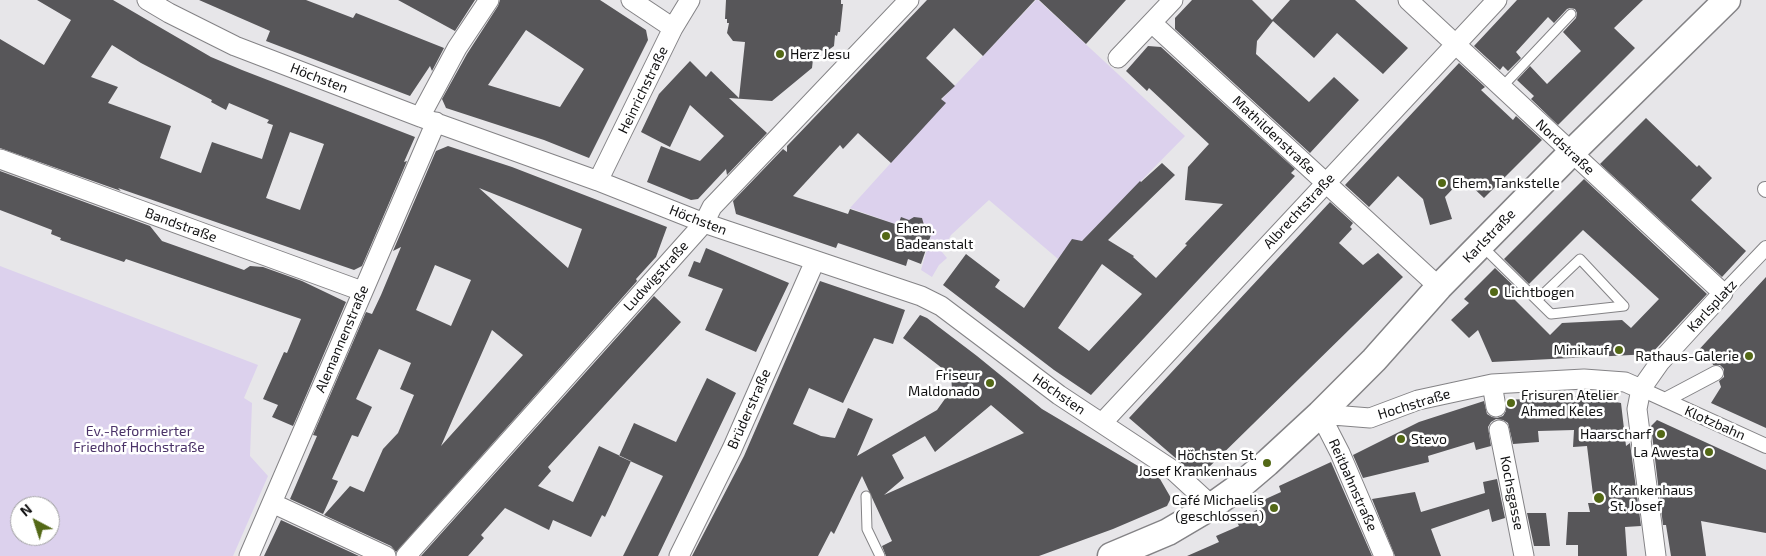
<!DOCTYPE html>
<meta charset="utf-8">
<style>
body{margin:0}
#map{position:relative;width:1766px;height:556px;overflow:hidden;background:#e7e6e9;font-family:"Exo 2",sans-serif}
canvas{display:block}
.north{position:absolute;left:10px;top:496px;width:50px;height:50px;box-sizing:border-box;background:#fff;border:1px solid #a0a0a1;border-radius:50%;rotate:320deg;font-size:14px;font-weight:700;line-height:20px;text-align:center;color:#121213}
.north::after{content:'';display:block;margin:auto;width:18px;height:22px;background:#536816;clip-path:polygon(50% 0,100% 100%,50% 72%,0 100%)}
</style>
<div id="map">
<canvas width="1766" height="556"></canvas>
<div class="north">N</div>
</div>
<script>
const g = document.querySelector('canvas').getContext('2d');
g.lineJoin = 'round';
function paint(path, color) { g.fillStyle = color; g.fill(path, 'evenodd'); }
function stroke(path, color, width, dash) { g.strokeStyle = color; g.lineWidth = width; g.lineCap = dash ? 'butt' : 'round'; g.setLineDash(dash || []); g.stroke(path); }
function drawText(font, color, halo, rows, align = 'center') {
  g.font = font + ' "Exo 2",sans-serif'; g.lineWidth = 5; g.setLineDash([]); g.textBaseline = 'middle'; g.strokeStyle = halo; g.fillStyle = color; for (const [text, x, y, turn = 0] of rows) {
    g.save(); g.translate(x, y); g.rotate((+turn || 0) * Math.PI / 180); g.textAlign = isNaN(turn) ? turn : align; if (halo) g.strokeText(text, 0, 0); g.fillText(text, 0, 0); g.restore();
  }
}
const green = new Path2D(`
 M1036,0h2l147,136 -103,105 -10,-1 -14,19 -69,-59 -38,35 -9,17 5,6 -8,7 -7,12 -11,-7 12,-41 -32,-11 -3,7 -48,-17 95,-105 -3,-4z
 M0,266l258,99 -14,33 8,5 -2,53 18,20 -35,80h-233zM20,506h30v30h-30z`);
const building = new Path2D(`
 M37,0h76l98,57 31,13 173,67 -11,25 3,-1 -45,105 -8,4 -236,-82 3,3 -121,-43v-109l44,26 27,-45zM112,45l29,18 71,37 -1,2 15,8 3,-7 40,17 -2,3 6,2 -11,34 -50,-17 -11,31 -41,-15 11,-32 -63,-23 10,-16 -27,-10zM290,132l34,12 -24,66 -34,-12z
 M199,0h107l47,18 3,-5 88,35 -12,23 -2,-5 -20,30 -144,-55 4,-10z
 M398,0h77l-20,31z
 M500,0h100l46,30 2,10 -59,118 -45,-18 -98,-32 -4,-9 25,-45 31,-48zM526,30l58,39 -24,38 -72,-22z
 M726,0h115v4h2l-3,28h-2l-1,4 -2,-1 -1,11 -7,5 -13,-1 -2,18 -40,33 -43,-3 38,35 -40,42 -1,-6 -28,30 -7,1 -44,-18 14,-36 39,15 24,-25 -34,-31 -20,42 -29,-15 18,-38 31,-33 16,16 5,-6 28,27 6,-56 -12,-1 -6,-8 2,-10h-2v-4h-2z
 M927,0h108l-52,56 -29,-28 -28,30 29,28 -14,13 5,4 -55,60 -33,-30 -15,16 -3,-4 -47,51 55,18 2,-5 48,16 3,-8 8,3 5,-3 8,1 2,7 9,4 -12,35 -13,-5 -2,7 -68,-23 -2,5 -100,-34 -3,-13 50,-52 4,3v-6z
 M1039,0h87l-40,44z
 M1192,0h60l20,20 18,-20h65l53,48 -25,26 -46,-41 -23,25 -41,-37 -16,20 -1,13 53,48 25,-25 25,23 -49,53 -135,-124v-11z
 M1517,0h126l-29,28 21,20 -77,77 -27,-26 3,-3 -17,-16 13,-14 17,18 34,-33 -18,-19 13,-14 1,-5 -2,-4 -5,-1 -3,1 -13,14 -6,-6 -32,35 5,6 -13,13 -5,-5 -3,4 -26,-24z
 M1148,46l13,1 134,122 -4,4 4,3 -204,219 -37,-25 -111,-85 23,-31 34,26 -5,7 29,21 48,-69 10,2 58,-60 1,1 21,-19 13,12 -67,65 26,16 -1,1 23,21 31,-33 -2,-1 38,-40 -38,-4 3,-33 21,-23 -60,-56 -2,3 -21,-20zM1102,264l40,30 -53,57 -31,-23z
 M1459,63l26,24 -4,3 32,30 3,-4 26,24 -58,58 -21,-20 -18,19 7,22 -22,6 -7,-26 -25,-23 -29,31 -24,-22z
 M1646,118l51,49 2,-2 13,13 -21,22 55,51 -24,26 -122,-113z
 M448,146l64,21 155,60 -11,30 -20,22 1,2 -241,271 -5,-6 -67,-31 26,-29 14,6 19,-43 15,-16 16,-38 -14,-6 11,-26 -32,-14 -23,50 16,8 -14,30 -6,-2 -20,44 6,2 -15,33 -33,-15 27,-63 -4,-1 53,-123 6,2 9,-19 20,-48 -8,4 43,-100zM479,188l103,41 -14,39zM435,265l36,15 -20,46 -35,-16zM492,330l31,25 -82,91z
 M0,171l150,55 12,15 82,29 6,-4 13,1 39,14 44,21 -53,124 -21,-9 6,-12 -15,-6 21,-47 3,1 14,-34 -175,-60 -2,3 -64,-22 1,-2 -10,-4 1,-4 -52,-20z
 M1584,179l123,115 -56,60 -159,8 -14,-32 -9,8 -18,-18 18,-17 -5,-4 31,-31 25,24 -6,7 36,36 12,-12 60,-3 9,8 28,-29 -76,-69 -54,54 -25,-25z
 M1330,202l23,21 -3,4 2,2 -13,14 24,22 15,-12 25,24 -200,196h-10l-64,-55z
 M706,248l83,35 -33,69 -51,-22 18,-41 -35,-13 6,-15 6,2z
 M1766,277v151l-55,-25 10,-16 -2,-6 5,-4v-8l-4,-4h-7l-1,-4 -18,-6z
 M820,281l85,29 -12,34 -19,-6 -31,65 -34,-15 -16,36 28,12 14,2 13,-30 25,11 -16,37 80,-46 15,-21 -1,-14 -48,-37 17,-23 7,3 50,38 65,53 118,70 11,19 -4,8 -54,23 -74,27h-153l-4,-10 10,-5 -30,-65 -28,58 -3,-3 -13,25h-126l52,-100zM991,405l33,28 -140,62 20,-17 -12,-23 33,-19 10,16z
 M654,296l27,26 -133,145 3,4 -13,15 35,16 26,-56 32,15 -26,56 -3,-2 -11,22 -38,-17 -4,10 -44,-22 -24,27 3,3 -16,18h-47z
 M707,378l29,15 -78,163h-35l40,-80 -44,-20 15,-33 42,19z
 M1581,396l40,7 5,43 4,-3 11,83 -16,1 2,29h-49v-11h-12l2,-33h22l-2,-9h6l-7,-57 -14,1 1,-17 -36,1 1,11 -26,2 -5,-21 -5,-3 -7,-1 -5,3 -3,5 3,19 -15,4 -2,-8 -46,14 1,6 -66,16 -10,-23 66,-33 65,-21 3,13 5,3 5,1 6,-2 3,-5v-11z
 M1657,420l109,50v63l-65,-12 5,35h-35l-5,-31h-3l-12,-99z
 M1331,462l41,94h-185l32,-14 -3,-6 23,-10 -3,-6 25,-12 -2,-6 22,-10 -2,-6z
 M1497,479l8,39 -13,4 -3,-13 -58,20 10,27h-46l-23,-57 43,-7 6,20 64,-19 -2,-11z
 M1527,513h19l4,33h-16z
 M281,520l78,36h-95z`);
const service = new Path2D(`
 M1502,87l69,-73
 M1482,246l69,68 73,-8
 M1537,300l43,-41 44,47
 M866,496l1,33 13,27`);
const pedestrian = new Path2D(`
 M1765,189l1,1
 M1723,293l43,-45
 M1641,389l125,57
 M1665,400l51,-27`);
const minor = new Path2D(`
 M147,0l22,13 66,33 185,71 178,64 106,42 217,73 20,10 118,89 115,76 38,35
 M631,0l42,28
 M1408,0l315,293 -63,69 -19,27 -4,20 19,147
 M1152,23l287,264
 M1118,58l55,-58
 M420,117l37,-69 32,-48
 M0,159l362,132
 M598,181l75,-153 17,-28
 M1492,384l4,23
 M1320,414l50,4 48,-18 74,-16 92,-5 41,3 16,7
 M1320,414l20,39 44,103
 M1102,423l395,-423
 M1499,430l25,126
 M272,503l114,53
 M249,556l187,-434
 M406,556l298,-333 8,-16 197,-207
 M679,556l53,-107 83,-188`);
const secondary = new Path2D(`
 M1111,556l57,-24 44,-26 28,-20 27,-23 53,-49 54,-54 65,-73 132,-134 156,-153`);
const markers = [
 [780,54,5,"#536816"],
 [1442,183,5,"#536816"],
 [886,236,5,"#536816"],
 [1494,292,5,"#536816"],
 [1619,350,5,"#536816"],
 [1749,356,5,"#536816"],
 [990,383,5,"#536816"],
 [1511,403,5,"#536816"],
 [1661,434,5,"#536816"],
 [1401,439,5,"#536816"],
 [1709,452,5,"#536816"],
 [1267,463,5,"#536816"],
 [1599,498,6,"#536816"],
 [1274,508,5,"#536816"]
];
const poiNames = [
 ["Herz Jesu",790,54],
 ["Ehem. Tankstelle",1452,183],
 ["Ehem.",896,228],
 ["Badeanstalt",896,244],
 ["Lichtbogen",1504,292],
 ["Minikauf",1609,350,"right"],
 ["Rathaus-Galerie",1739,356,"right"],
 ["Friseur",980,375,"right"],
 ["Maldonado",980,391,"right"],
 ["Frisuren Atelier",1521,395],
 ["Ahmed Keles",1521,411],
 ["Haarscharf",1651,434,"right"],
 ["Stevo",1411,439],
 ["La Awesta",1699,452,"right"],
 ["Höchsten St.",1257,455,"right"],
 ["Josef Krankenhaus",1257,471,"right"],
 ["Krankenhaus",1610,490],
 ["St. Josef",1610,506],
 ["Café Michaelis",1264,500,"right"],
 ["(geschlossen)",1264,516,"right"]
];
const streetNames = [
 ["Höchsten",319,78,21],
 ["Heinrichstraße",643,90,-64],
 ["Mathildenstraße",1274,135,43],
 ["Nordstraße",1565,147,43],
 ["Albrechtstraße",1299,211,-47],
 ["Höchsten",698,220,21],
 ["Bandstraße",181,225,20],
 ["Karlstraße",1489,236,-46],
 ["Ludwigstraße",656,276,-48],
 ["Karlsplatz",1712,306,-47],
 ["Alemannenstraße",342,339,-67],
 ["Höchsten",1059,394,35],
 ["Hochstraße",1414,404,-17],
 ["Brüderstraße",749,409,-66],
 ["Klotzbahn",1715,423,24],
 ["Reitbahnstraße",1353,485,66],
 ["Kochsgasse",1512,493,79]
];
const parkNames = [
 ["Ev.-Reformierter",139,431],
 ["Friedhof Hochstraße",139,447]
];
paint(green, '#dcd1ed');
paint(building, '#575659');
stroke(service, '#848386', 11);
stroke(pedestrian, '#848386', 16);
stroke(minor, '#848386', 21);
stroke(secondary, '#848386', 29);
stroke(service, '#fff', 9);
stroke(pedestrian, '#fff', 14);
stroke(minor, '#fff', 19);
stroke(secondary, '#fff', 26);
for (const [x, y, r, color] of markers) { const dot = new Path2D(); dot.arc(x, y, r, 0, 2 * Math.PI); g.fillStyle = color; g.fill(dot); stroke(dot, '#fff', 2); }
drawText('14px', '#121213', '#fff', poiNames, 'left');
drawText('14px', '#121213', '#fff', streetNames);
drawText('14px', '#4a3268', '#fff', parkNames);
</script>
